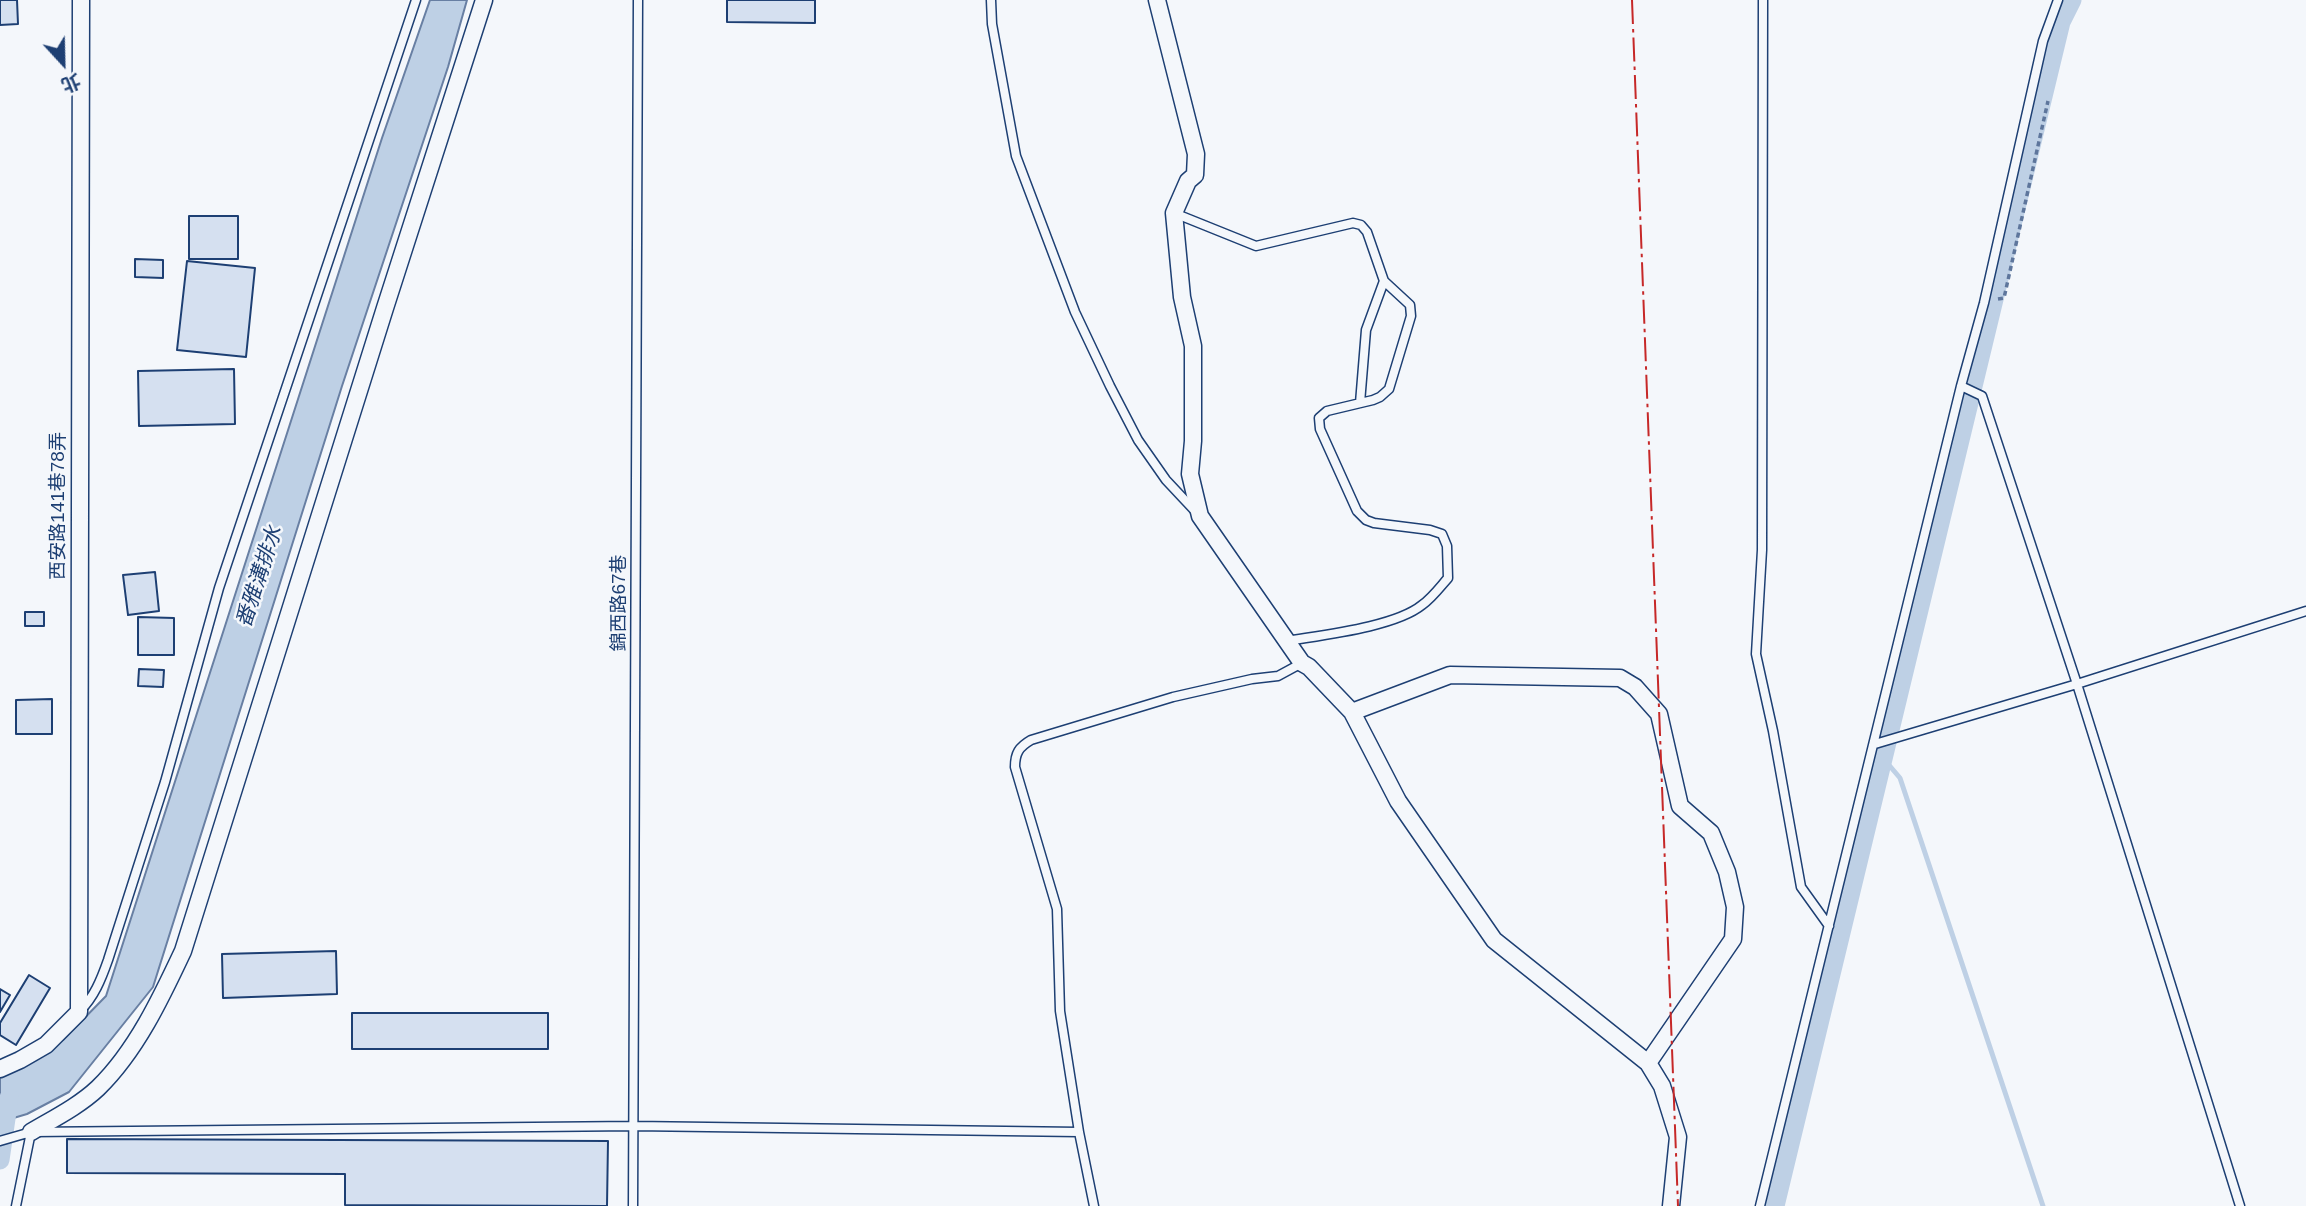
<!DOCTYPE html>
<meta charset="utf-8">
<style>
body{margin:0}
#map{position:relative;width:2306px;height:1206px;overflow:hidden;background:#f4f7fb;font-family:Arial,"Noto Sans TC",sans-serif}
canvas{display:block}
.north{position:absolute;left:28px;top:28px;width:70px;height:70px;-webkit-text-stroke:5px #f4f7fb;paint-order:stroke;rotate:158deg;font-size:19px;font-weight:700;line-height:28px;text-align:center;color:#1d3f73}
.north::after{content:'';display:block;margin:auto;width:24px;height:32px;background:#1d3f73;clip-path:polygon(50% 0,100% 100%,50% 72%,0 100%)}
</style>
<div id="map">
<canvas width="2306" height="1206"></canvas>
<div class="north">北</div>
</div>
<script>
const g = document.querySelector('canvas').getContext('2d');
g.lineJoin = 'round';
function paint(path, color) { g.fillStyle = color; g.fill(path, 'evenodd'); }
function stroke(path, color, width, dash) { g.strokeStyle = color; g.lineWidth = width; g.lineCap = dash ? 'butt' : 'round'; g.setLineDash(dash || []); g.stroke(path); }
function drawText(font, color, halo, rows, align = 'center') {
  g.font = font + ' Arial,"Noto Sans TC",sans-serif'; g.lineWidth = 5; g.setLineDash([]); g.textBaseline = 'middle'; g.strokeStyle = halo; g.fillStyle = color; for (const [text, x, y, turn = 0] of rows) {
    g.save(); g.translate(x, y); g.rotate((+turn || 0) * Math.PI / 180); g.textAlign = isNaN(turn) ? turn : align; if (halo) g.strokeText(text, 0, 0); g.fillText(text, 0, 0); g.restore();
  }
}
const water = new Path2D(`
 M430,0h37l-19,67 -106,319 -189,601 -84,105 -42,22 -27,8v-45l63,-37 43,-44 276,-858z`);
const stream = new Path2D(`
 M1883,758l17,20 143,428`);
const canal = new Path2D(`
 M0,1160l9,-62
 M1775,1206l286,-1184 11,-22`);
const building = new Path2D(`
 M0,0h17l1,24 -18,1z
 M727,0h88v23l-88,-1z
 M189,216h49v43h-49z
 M135,259l28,1v18l-28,-1z
 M187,261l68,7 -9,89 -69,-7z
 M234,369l1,55 -96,2 -1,-55z
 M155,572l4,39 -31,4 -5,-40z
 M25,612h19v14h-19z
 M138,617l36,1v37h-36z
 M139,669l25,1 -1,17 -25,-1z
 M52,699v35h-36v-34z
 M336,951l1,43 -114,4 -1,-44z
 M29,975l21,13 -34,57 -16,-10v-12z
 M0,989l10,6 -10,17z
 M352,1013h196v36h-196z
 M67,1139l541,2 -1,65 -262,-1v-31l-278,-1z`);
const path = new Path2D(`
 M1998,299l6,-1 44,-197`);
const service = new Path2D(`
 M991,0l1,24 24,132 59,156 35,74 28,54 28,40 30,32
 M1763,0l-1,550 -6,104 17,77 28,156 28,39
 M1174,213l82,33 97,-23 8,2 6,7 17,49 26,24 1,11 -22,73 -9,8 -7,3 -46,11 -8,7 1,11 37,82 9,9 8,3 56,7 12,4 5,12 1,32c-8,9 -16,20 -26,27 -27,22 -100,30 -135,36
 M1961,386l21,10 95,288 163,522
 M1360,403l6,-73 18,-49
 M1875,744l202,-60 229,-73
 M80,1011c14,-14 21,-31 28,-51l57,-178 54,-194 197,-588
 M0,1141l31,-9 603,-6 445,6
 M16,1206l15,-74
 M633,1206l5,-1206
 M1094,1206l-15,-74 -19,-121 -3,-102 -42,-142c0,-14 4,-20 16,-27l142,-43 79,-18 26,-3 24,-13
 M1760,1206l201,-820 23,-83 59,-262 15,-41`);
const minor = new Path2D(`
 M1157,0l39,154 -1,21 -7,6 -14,32 8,84 11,49v95l-3,33 10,42 102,147 7,4 43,45 46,89 96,139 154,123 14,23 16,51 -7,69
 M1352,712l98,-37 170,3 15,9 24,27 21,92 31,27 16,39 8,35 -2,32 -85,124
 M0,1069l20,-9 26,-15 33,-33 2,-1012
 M31,1132c22,-13 48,-26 67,-44 38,-37 63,-90 85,-137l202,-643 99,-308`);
const power = new Path2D(`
 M1632,0l46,1206`);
const streetNames = [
 ["西安路141巷78弄",59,506,-90],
 ["錦西路67巷",620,603,-90]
];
const waterNames = [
 ["番雅溝排水",260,577,-72]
];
paint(water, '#bed0e5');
stroke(water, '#687fa3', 2);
stroke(stream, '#bed0e5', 5);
stroke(canal, '#bed0e5', 19);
paint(building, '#d5e0f0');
stroke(building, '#1d3f73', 2);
stroke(service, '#1d3f73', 11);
stroke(minor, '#1d3f73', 19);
stroke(path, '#5e769c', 3.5, [5, 3.5]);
stroke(service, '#f4f7fb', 8);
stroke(minor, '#f4f7fb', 16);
stroke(power, '#c62828', 2, [24, 5, 3.5, 5]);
drawText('19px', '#1d3f73', '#f4f7fb', streetNames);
drawText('italic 21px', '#1d3f73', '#f4f7fb', waterNames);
</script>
